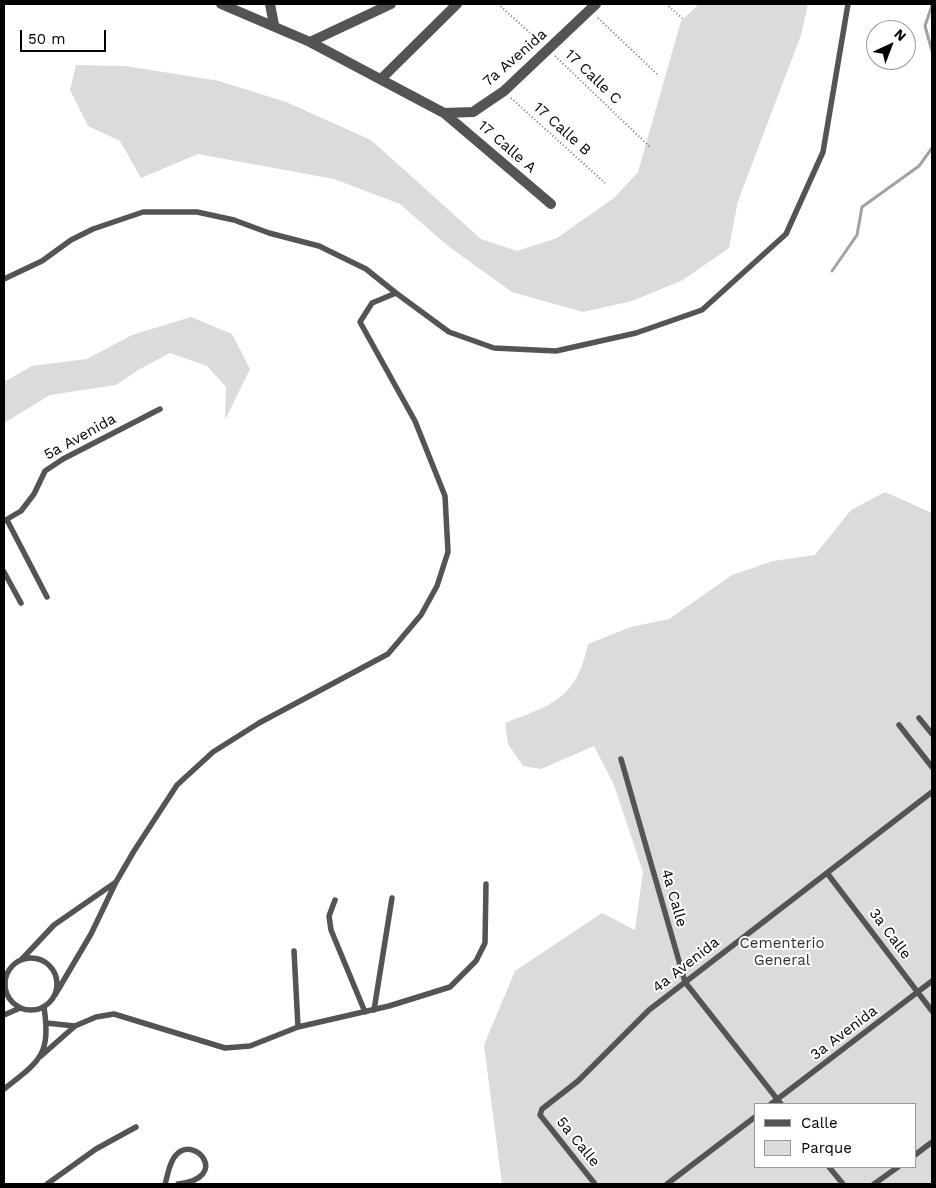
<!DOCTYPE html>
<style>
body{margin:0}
#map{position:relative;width:936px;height:1188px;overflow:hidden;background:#fff;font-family:"Work Sans",sans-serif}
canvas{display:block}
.frame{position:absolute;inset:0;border:5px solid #000;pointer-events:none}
.legend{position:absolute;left:754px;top:1103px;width:162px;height:65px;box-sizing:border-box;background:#fff;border:1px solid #999;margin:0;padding:6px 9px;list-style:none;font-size:15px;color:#000}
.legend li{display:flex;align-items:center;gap:10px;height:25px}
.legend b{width:25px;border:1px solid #999}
.north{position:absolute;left:866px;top:20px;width:50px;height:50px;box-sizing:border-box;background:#fff;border:1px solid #999;border-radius:50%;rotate:43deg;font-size:14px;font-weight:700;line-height:20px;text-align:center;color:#000}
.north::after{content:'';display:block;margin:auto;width:18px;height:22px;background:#000;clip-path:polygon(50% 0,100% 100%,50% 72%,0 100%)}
.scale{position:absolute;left:20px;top:30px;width:86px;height:22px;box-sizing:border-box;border:2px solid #000;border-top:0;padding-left:6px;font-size:15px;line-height:18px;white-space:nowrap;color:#000;-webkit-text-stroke:4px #fff;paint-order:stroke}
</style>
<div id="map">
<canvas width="936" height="1188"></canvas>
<div class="frame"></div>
<ul class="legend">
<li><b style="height:6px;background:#545454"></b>Calle</li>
<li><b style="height:14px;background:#dbdbdb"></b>Parque</li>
</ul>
<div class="north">N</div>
<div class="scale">50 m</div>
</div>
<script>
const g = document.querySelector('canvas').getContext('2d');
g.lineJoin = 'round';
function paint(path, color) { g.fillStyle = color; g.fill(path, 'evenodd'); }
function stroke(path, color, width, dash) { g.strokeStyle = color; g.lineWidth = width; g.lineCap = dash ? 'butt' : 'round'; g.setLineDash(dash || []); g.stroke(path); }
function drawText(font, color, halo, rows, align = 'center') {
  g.font = font + ' "Work Sans",sans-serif'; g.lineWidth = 4; g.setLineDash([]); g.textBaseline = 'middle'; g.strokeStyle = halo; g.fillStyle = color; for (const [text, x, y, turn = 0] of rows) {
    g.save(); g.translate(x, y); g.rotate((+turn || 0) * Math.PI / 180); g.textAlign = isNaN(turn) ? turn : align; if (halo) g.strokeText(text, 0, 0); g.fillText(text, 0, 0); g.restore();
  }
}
const green = new Path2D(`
 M699,4h109l-7,31 -63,166 -9,47 -46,32 -51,21 -49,11 -71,-20 -64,-46 -48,-42 -66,-25 -136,-25 -57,24 -21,-37 -32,-15 -18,-36 6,-25 50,1 93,15 67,21 85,38 110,99 36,12 40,-13 57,-40 24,-26 43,-151z
 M191,317l41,17 18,35 -25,51 1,-33 -19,-21 -37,-13 -32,17 -22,15 -66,10 -46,28v-41l28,-16 55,-7 45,-24z
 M885,492l47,21v671h-430l-18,-139 31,-74 87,-58 33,17 8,-58 -29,-87 -20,-39 -53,23 -18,-3 -15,-22 -3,-21c49,-19 71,-24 83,-79l43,-17 38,-8 63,-44 41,-14 42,-6 36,-45zM755,1104h160v63h-160z`);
const stream = new Path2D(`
 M932,5l-7,21 7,25
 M832,271l25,-36 5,-28 57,-41 13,-18`);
const path = new Path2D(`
 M498,4l42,38
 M666,4l17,15
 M598,18l60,57
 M555,56l95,91
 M511,98l94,85`);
const lane = new Path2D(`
 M4,279l38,-18 29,-21 22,-11 50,-17h54l37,8 35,13 50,13 47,23 30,24
 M7,520l40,77
 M4,521l17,-10 13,-17 11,-23 18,-12 97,-50
 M4,572l17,31
 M919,718l13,16
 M899,725l33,42
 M621,759l64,223 96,122
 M827,873l105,138
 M335,900l-6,16 2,14 34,82
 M294,951l4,76
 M5 984a26 26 0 1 1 52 0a26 26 0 1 1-52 0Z
 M22,959l32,-34 62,-43
 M55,995l36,-61 25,-52 18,-31 43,-66 36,-33 46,-29 129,-69 33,-39 16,-29 11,-34 -3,-56 -30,-75 -55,-99 12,-19 24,-10 53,39 45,16 62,3 80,-18 66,-23 84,-76 37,-82 25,-148
 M374,1010l18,-112
 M4,1015l16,-7
 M46,1023l29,3 21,-9 18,-3 111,34 25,-2 48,-19 91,-21 61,-19 26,-26 9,-18 1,-59
 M41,1056l34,-30
 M4,1089c36,-28 47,-34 40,-82
 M771,1104l161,-123
 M915,1155l17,-13
 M829,1167l14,17
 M47,1184l49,-35 40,-22
 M165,1184c3,-9 4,-22 11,-29 19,-21 55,23 2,29
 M595,1184l-55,-69 2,-6 36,-28 71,-71 283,-218
 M667,1184l88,-67
 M874,1184l24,-17`);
const street = new Path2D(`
 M221,4l89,38 134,71 107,91
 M270,4l4,21
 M310,42l81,-38
 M381,79l76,-75
 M444,113l29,-1 31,-21 92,-87`);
const streetNames = [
 ["7a Avenida",515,58,-41],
 ["17 Calle C",593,77,44],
 ["17 Calle B",562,129,42],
 ["17 Calle A",507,147,41],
 ["5a Avenida",80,437,-29],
 ["4a Calle",674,898,74],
 ["3a Calle",890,934,53],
 ["4a Avenida",686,965,-38],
 ["3a Avenida",844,1033,-37],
 ["5a Calle",578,1142,51]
];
const parkNames = [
 ["Cementerio",782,944],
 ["General",782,961]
];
paint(green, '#dbdbdb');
stroke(stream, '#a2a2a2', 3);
stroke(path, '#767676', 2, [1, 2.5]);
stroke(lane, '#545454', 5.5);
stroke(street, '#545454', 10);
drawText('15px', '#000', '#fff', streetNames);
drawText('15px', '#323232', '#fff', parkNames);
</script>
